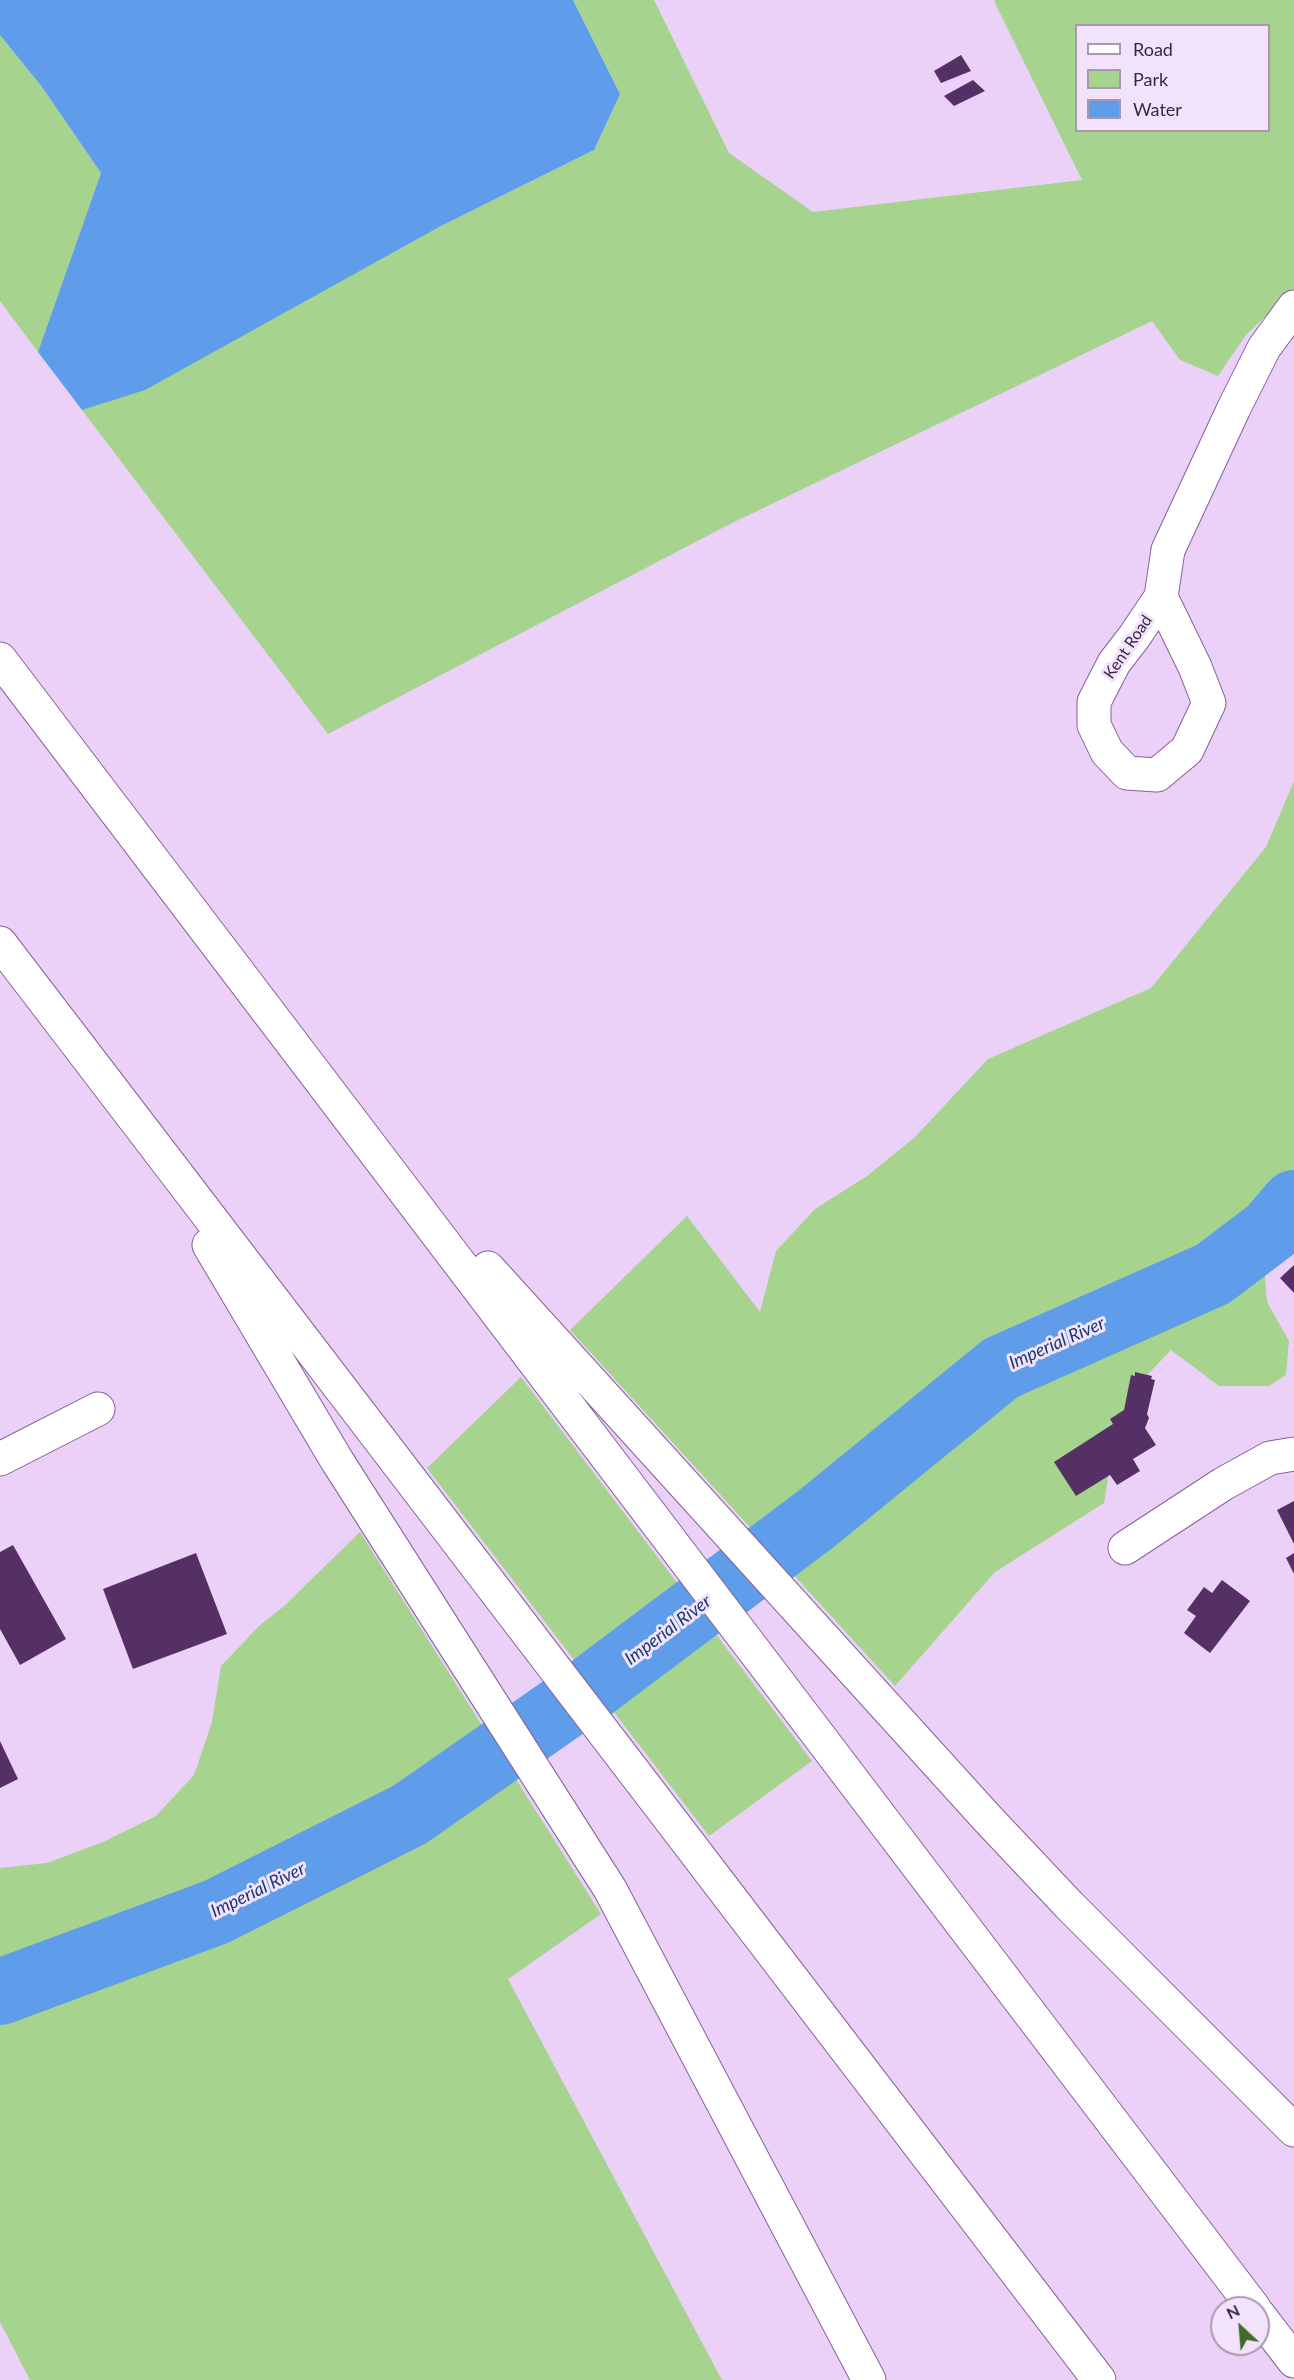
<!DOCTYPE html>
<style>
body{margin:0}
#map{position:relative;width:1294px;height:2380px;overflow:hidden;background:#ebd1f7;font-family:Lato,sans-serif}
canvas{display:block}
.legend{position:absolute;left:1075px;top:24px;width:195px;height:108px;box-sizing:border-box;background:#f3e2fb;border:2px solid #a998b0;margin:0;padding:8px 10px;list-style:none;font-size:18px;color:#392840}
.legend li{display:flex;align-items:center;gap:12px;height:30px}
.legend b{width:30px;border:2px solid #a998b0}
.north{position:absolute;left:1210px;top:2296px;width:60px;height:60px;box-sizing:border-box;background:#f3e2fb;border:2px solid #a998b0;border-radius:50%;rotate:334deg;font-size:16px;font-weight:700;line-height:24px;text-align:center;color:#392840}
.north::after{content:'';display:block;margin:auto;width:21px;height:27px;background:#416b27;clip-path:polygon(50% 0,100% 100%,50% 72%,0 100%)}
</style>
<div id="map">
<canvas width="1294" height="2380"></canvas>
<ul class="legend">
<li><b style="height:8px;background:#fff"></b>Road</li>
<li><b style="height:16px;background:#a6d38e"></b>Park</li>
<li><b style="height:16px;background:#5f9ce9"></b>Water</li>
</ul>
<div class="north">N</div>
</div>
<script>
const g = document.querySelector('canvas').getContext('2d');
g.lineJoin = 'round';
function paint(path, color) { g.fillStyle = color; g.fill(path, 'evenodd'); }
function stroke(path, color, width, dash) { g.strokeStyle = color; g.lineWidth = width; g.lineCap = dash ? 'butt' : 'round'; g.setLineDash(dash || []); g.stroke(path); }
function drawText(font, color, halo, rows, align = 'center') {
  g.font = font + ' Lato,sans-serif'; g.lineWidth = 6; g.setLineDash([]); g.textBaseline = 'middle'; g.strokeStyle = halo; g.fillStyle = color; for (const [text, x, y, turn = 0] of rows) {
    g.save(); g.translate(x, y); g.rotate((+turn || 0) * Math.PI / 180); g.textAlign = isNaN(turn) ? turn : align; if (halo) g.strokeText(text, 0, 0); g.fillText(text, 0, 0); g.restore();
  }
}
const green = new Path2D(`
 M573,0h81l75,153 84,59 269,-32 -88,-179 2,-1h298v289l-48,46 -28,41 -38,-16 -28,-39 -424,204 -400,209 -246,-324 63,-21 296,-163 153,-76 26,-56zM1076,26h192v104h-192z
 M0,35l42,52 59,86 -63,179 -38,-51z
 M1294,781v446l-9,7 -21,33 3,35 22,39 -3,34 -17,11h-50l-48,-36 -40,42 -18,54 -9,57 -109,69 -100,114 -325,-356 117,-114 73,96 16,-61 39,-42 52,-33 48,-39 73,-78 163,-71 115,-141z
 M521,1377l291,384 -103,75 -282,-368z
 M360,1532l241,382 -93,65 214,401h-692l-30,-58v-454l47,-5 56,-21 53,-26 38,-41 18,-53 9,-56 39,-41 23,-18z`);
const water = new Path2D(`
 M0,0h573l47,94 -26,56 -153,76 -296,164 -63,20 -44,-58 63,-179 -59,-86 -42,-52z`);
const river = new Path2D(`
 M0,1992l216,-80 193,-97 182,-127 225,-169 185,-151 212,-94 58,-44 23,-27`);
const building = new Path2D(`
 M961,55l10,16 -30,12 -7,-12z
 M973,80l12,11 -31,15 -10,-10z
 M1294,1265v28l-14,-15z
 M1135,1372l17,4 -1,3 4,1 -8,34 2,4 -4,10 11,17 -23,14 7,12 -23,14 -7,-10 -34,21 -22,-34 59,-38 -3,-5 14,-9 7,-35 4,1z
 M1294,1501v43l-17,-34z
 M13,1545l53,94 -46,26 -20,-36v-77z
 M196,1553l31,81 -94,35 -30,-80z
 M1294,1553v21l-8,-16z
 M1222,1580l28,21 -40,52 -26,-20 12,-17 -9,-6 17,-23 8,6z
 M0,1741l18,38 -18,9z`);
const minor = new Path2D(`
 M1161,597l34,70 14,36 -22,47 -30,25 -30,-2 -20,-21 -13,-27v-23l20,-39 20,-26 27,-40 7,-47 66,-142 30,-60 30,-41
 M0,1459l98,-50
 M1125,1548l98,-64 47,-26 24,-4`);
const highway = new Path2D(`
 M0,659l1254,1649
 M0,943l1099,1437
 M209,1245l127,214 274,430 259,491
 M488,1268l499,550 82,87 225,225
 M1258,2314l36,47`);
const streetNames = [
 ["Kent Road",1128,647,-56]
];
const waterNames = [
 ["Imperial River",1057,1343,-24],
 ["Imperial River",668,1630,-37],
 ["Imperial River",258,1890,-26]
];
paint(green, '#a6d38e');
paint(water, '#5f9ce9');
stroke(river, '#5f9ce9', 66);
paint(building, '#553065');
stroke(minor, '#876099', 35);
stroke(highway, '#876099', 35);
stroke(minor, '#fff', 33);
stroke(highway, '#fff', 33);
drawText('16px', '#392840', '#f3e2fb', streetNames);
drawText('italic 18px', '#143d6e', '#f3e2fb', waterNames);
</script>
